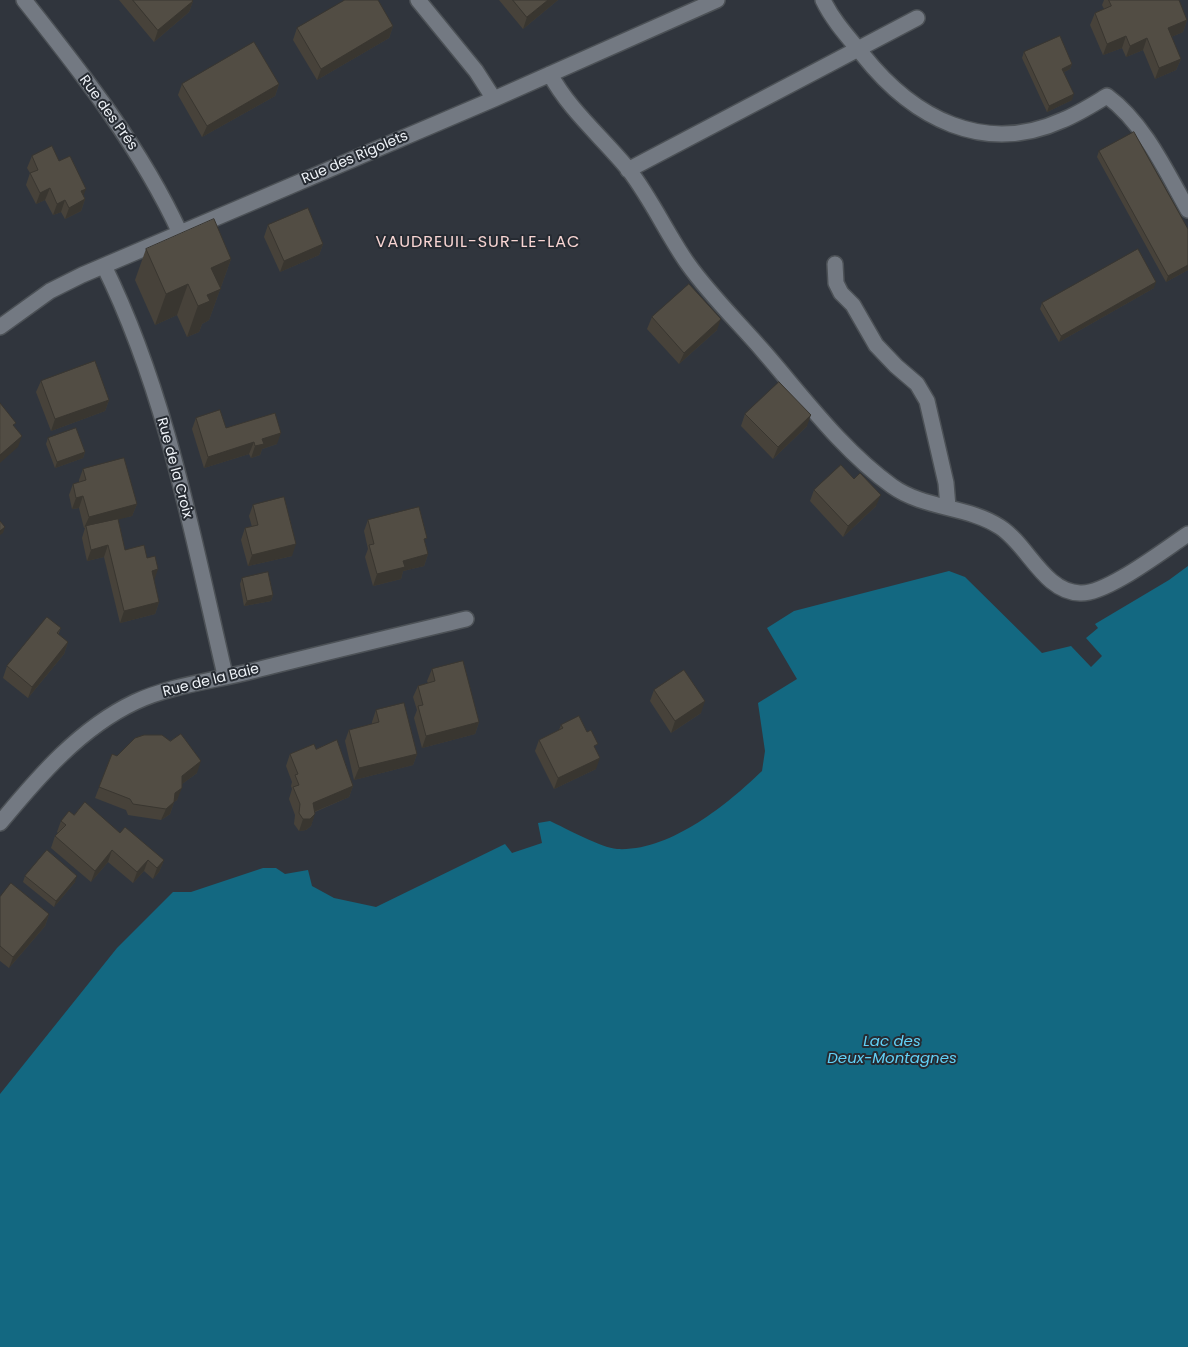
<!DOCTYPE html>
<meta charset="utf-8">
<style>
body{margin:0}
canvas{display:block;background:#30353d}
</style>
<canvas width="1188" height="1347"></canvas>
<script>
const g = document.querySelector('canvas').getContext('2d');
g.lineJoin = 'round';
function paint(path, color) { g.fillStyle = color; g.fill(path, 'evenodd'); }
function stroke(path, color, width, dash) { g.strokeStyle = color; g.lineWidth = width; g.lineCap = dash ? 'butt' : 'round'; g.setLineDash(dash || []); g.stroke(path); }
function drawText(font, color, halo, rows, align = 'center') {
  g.font = font + ' Poppins,sans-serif'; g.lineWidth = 4; g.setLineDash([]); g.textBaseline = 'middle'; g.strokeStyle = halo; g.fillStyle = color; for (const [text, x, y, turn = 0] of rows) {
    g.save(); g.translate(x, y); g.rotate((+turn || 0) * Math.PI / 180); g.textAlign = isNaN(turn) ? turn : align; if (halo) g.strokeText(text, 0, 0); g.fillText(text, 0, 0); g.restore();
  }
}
const water = new Path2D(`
 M1188,566v781h-1188v-253l117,-146 56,-56h18l72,-24h13l9,6 23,-4 4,16 22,12 42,9 129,-63 7,9 30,-10 -4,-20 12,-2c15,7 52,27 67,28 52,3 110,-44 145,-78l3,-20 -7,-48 39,-24 -30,-51 27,-17 155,-40 16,6 77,76 29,-7 20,21 11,-11 -16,-18 12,-10 -3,-4 74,-44z`);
const minor = new Path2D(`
 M24,0c58,73 117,148 156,233
 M418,0l58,71 18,28
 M823,0c10,21 26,38 40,55 50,63 121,101 200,65 15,-6 29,-15 44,-24 37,27 59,75 81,114
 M550,74c19,36 53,64 79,96 23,30 38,64 59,94 22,31 51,59 76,88 40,46 78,98 128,134 32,23 76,20 108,41 28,18 44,65 80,66 26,2 85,-44 108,-59
 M628,170l289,-152
 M835,264l1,19 5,10 12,12 23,40 20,21 21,18 10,17 19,82 2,24
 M104,266c63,128 89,272 121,409
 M0,327l50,-36 32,-16 412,-176 223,-99
 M0,823c38,-46 80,-95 135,-121 37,-17 78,-21 117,-31 71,-18 143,-35 214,-52`);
const wall = new Path2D(`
 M119,0h73l1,1 -4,11 -35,30z
 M499,0h59l-35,29z
 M1104,0h75l8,20 -4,12 -12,5 10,22 -5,11 -21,9 -12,-29 -17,7 -4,-9 -19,7 -13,-30 5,-12 9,-4 -2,-4z
 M393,26l-4,12 -72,42 -24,-40 4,-12z
 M1024,52l48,12 -2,5 -6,3 8,28 -25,12 -25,-54z
 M182,84h97l-4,12 -73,41 -24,-42z
 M1099,151l89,78v41l-22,12 -69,-125z
 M32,156l27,5 25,35 1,3 -4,12 -16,8 -4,-7 -8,3 -8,-15 -9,4 -10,-19 4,-12 -3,-5z
 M268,225l55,19 -4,11 -39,17 -16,-35z
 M146,249l85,10 -22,61 -7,4 -3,8 -12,5 -10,-22 -22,10 -20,-45z
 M1154,288l-95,54 -19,-33 2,-6z
 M652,317l65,13 -38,34 -32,-35z
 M41,381l68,19 -4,11 -54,20 -15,-39z
 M745,414l62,12 -34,33 -32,-33z
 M196,418l30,10 51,16 -15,5 -2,6 -9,3 -2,-4 -45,14 -12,-39z
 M48,438l37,14 -2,6 -28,10 -9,-24z
 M83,469l54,35 -5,12 -14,3 7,31 29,31 5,21 -4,12 -35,9 -16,-66 -17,4 -5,-23 3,-10h-1l-5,-20 -7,1 -3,-14 4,-11 6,-2v-2z
 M854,479l22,27 -33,31 -33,-36 4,-11z
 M253,505l39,51 -44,10 -7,-26 4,-12 7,-1 -3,-11z
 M368,520l57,23 3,11 -4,12 -21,5 -2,8 -28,7 -8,-29 3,-8 -4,-18z
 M242,578l31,17 -2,6 -27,5 -4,-22z
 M61,628l-3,7 10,7 -4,12 -36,44 -25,-20 4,-12z
 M432,669l47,53 -4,12 -53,14 -8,-30 3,-8 -4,-13 5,-11 10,-3 -1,-2z
 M654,690l47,23 -30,20 -21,-32z
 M376,710l41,44 -4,11 -59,15 -9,-39 4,-11 23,-6v-2z
 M561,725l35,44 -42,20 -19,-38 4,-11 20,-10z
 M170,741l27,32 -15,11 -5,16 -3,2 -4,12 -9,6 -33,-5 -2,-5 -31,-12 17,-44 5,2z
 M316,749l37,37 -4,11 -34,15 -4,14 -5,4 -7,1 -5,-7 1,-9 -6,-16 3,-10 -1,-3 1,-4 -6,-16 4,-12z
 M74,815l46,18 44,27 -5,12 -6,7 -9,-8 -11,12 -25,-21 -17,20 -40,-34 4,-12 3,-3 -1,-1 4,-11z
 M25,876l50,6 -21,25 -31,-25z
 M0,897l49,17 -4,12 -36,42 -9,-7z`);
const shadedWall = new Path2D(`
 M548,0h10l-35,29 4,-12z
 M193,1l-4,11 -35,30 4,-12z
 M1187,20l-4,12 -19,8 4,-12z
 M393,26l-4,12 -72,42 4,-11z
 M1126,36l-4,12 -19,7 4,-11z
 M1147,38l-4,12 -17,7 4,-11z
 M1181,59l-5,11 -21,9 4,-11z
 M1072,64l-2,5 -10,5 2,-5z
 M279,84l-4,12 -73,41 5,-11z
 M1074,94l-2,6 -25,12 2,-6z
 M50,188l-5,12 -9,4 4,-11z
 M86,189l-4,11 -1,-9z
 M85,199l-4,12 -16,8 4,-11z
 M65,200l-4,12 -8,3 4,-11z
 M323,244l-4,11 -39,17 4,-11z
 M231,259l-22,61 -7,4 -3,8 -12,5 24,-69z
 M1188,265v5l-22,12 2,-6z
 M1156,282l-2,6 -95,54 2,-6z
 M188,284l-11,31 -22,10 11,-31z
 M721,319l-4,11 -38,34 5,-11z
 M109,400l-4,11 -54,20 4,-12z
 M811,415l-4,11 -34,33 5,-12z
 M281,433l-4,11 -15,5 -2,6 -9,3 4,-12 7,-7z
 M22,436l-4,11 -18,16v-8z
 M254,442l-5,12 -45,14 4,-11z
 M85,452l-2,6 -28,10 2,-6z
 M881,495l-5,11 -33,31 5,-11z
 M83,496l-4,12 -7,1 4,-11z
 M137,504l-5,12 -46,12v-2l-2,2 5,-11z
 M5,527l-2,6 -3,2v-4z
 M296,544l-4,12 -44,10 4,-11z
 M108,545l-4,12 -17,4 4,-11z
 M428,554l-4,12 -21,5 -2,8 -28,7 4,-12 26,-13z
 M158,569l-4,12 -2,-10z
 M273,595l-2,6 -27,5 3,-5z
 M159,602l-4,12 -35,9 4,-12z
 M68,642l-4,12 -36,44 4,-11z
 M705,701l-4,12 -30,20 4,-12z
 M479,722l-4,12 -53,14 4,-12z
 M417,754l-4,11 -59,15 5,-12z
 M600,758l-4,11 -42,20 4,-11z
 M201,761l-4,12 -19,14 4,-11z
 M353,786l-4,11 -40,17 4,-11z
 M182,788l-5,12 -6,4 4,-11z
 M174,802l-4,12 -9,6 5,-11z
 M315,814l-4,12 -5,4 -7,1 4,-12z
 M112,850l-4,12 -17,20 4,-11z
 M148,860l-4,11 -11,12 4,-11z
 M164,860l-5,12 -6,7 4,-11z
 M77,876l-2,6 -21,25 2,-6z
 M49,914l-4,12 -36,42 4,-11z`);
const building = new Path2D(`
 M133,0h59l1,1 -35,29z
 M345,0h33l15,26 -72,43 -24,-41z
 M513,0h35l-21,17z
 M1109,0h70l8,20 -19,8 13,31 -22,9 -12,-30 -17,8 -4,-10 -19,8 -12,-31 16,-7z
 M1060,36l12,28 -10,5 12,25 -25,12 -25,-54z
 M254,42l25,42 -72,42 -25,-42z
 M1134,132l54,97v36l-20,11 -69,-125z
 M52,146l7,15 11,-5 16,33 -5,2 4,8 -16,9 -4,-8 -8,4 -7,-16 -10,5 -10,-20 8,-3 -6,-14z
 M308,208l15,36 -39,17 -16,-36z
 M214,219l17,40 -20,9 10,21 -14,6 3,6 -12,5 -10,-22 -22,10 -20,-45z
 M1138,249l18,33 -95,54 -19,-33z
 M689,284l32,35 -37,34 -32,-36z
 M95,361l14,39 -54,19 -14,-38z
 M779,382l32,33 -33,32 -33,-33z
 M0,403l16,20 -3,2 9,11 -22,19z
 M220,410l6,18 49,-15 6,20 -19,6 2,5 -9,2 -1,-4 -46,15 -12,-39z
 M76,428l9,24 -28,10 -9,-24z
 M124,458l13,46 -48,13 -6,-21 -7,2 -3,-14 13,-4 -3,-11z
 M841,465l13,14 6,-6 21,22 -33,31 -34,-36z
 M284,497l12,47 -44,11 -7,-27 13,-3 -5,-20z
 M419,507l8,31 -3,1 4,15 -25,7 2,6 -28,7 -8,-29 5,-1 -6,-24z
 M118,519l7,31 19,-5 3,13 8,-2 3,13 -6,2 7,31 -35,9 -16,-66 -17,5 -5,-24z
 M0,521l5,6 -5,4z
 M268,572l5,23 -26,6 -5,-23z
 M47,617l14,11 -4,5 11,9 -36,45 -25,-21z
 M463,661l16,61 -53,14 -8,-30 5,-1 -5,-19 17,-5 -3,-12z
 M684,670l21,31 -30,20 -21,-31z
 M404,703l13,51 -58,14 -10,-38 30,-8 -3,-12z
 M579,716l8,16 4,-2 7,14 -4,2 6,12 -42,20 -19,-38 24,-12 -2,-3z
 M181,734l20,27 -19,15v12l-7,5 -1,9 -8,7 -33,-5 -3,-5 -31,-12 13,-33 5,2 18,-18 9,-3h18l8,6z
 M337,740l16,46 -40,17 2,11 -5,5h-7l-4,-6 1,-9 -7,-17 6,-2 -4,-10 3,-1 -8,-20 24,-10 2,5z
 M85,802l35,31 5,-6 39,33 -7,8 -9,-8 -11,12 -25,-22 -17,21 -40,-35 11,-11 -5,-4 8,-10 5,4z
 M47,850l30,26 -21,25 -31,-25z
 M11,883l38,31 -36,43 -13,-11v-49z`);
const streetNames = [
 ["Rue des Prés",108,113,54],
 ["Rue des Rigolets",355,158,-23],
 ["Rue de la Croix",174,468,75],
 ["Rue de la Baie",211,681,-14]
];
const waterNames = [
 ["Lac des",892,1042],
 ["Deux-Montagnes",892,1059]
];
const quarterNames = [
 ["VAUDREUIL-SUR-LE-LAC",478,243]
];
paint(water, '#136881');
stroke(minor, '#4c5156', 18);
stroke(minor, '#737982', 15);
paint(wall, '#47423a');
paint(shadedWall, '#393630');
paint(building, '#524d44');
stroke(building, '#393630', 1);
drawText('14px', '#f0f4f9', '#262b32', streetNames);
drawText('italic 15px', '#62d1f7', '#262b32', waterNames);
g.letterSpacing = '1px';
drawText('16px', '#f8d5d3', '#262b32', quarterNames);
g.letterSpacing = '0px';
</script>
